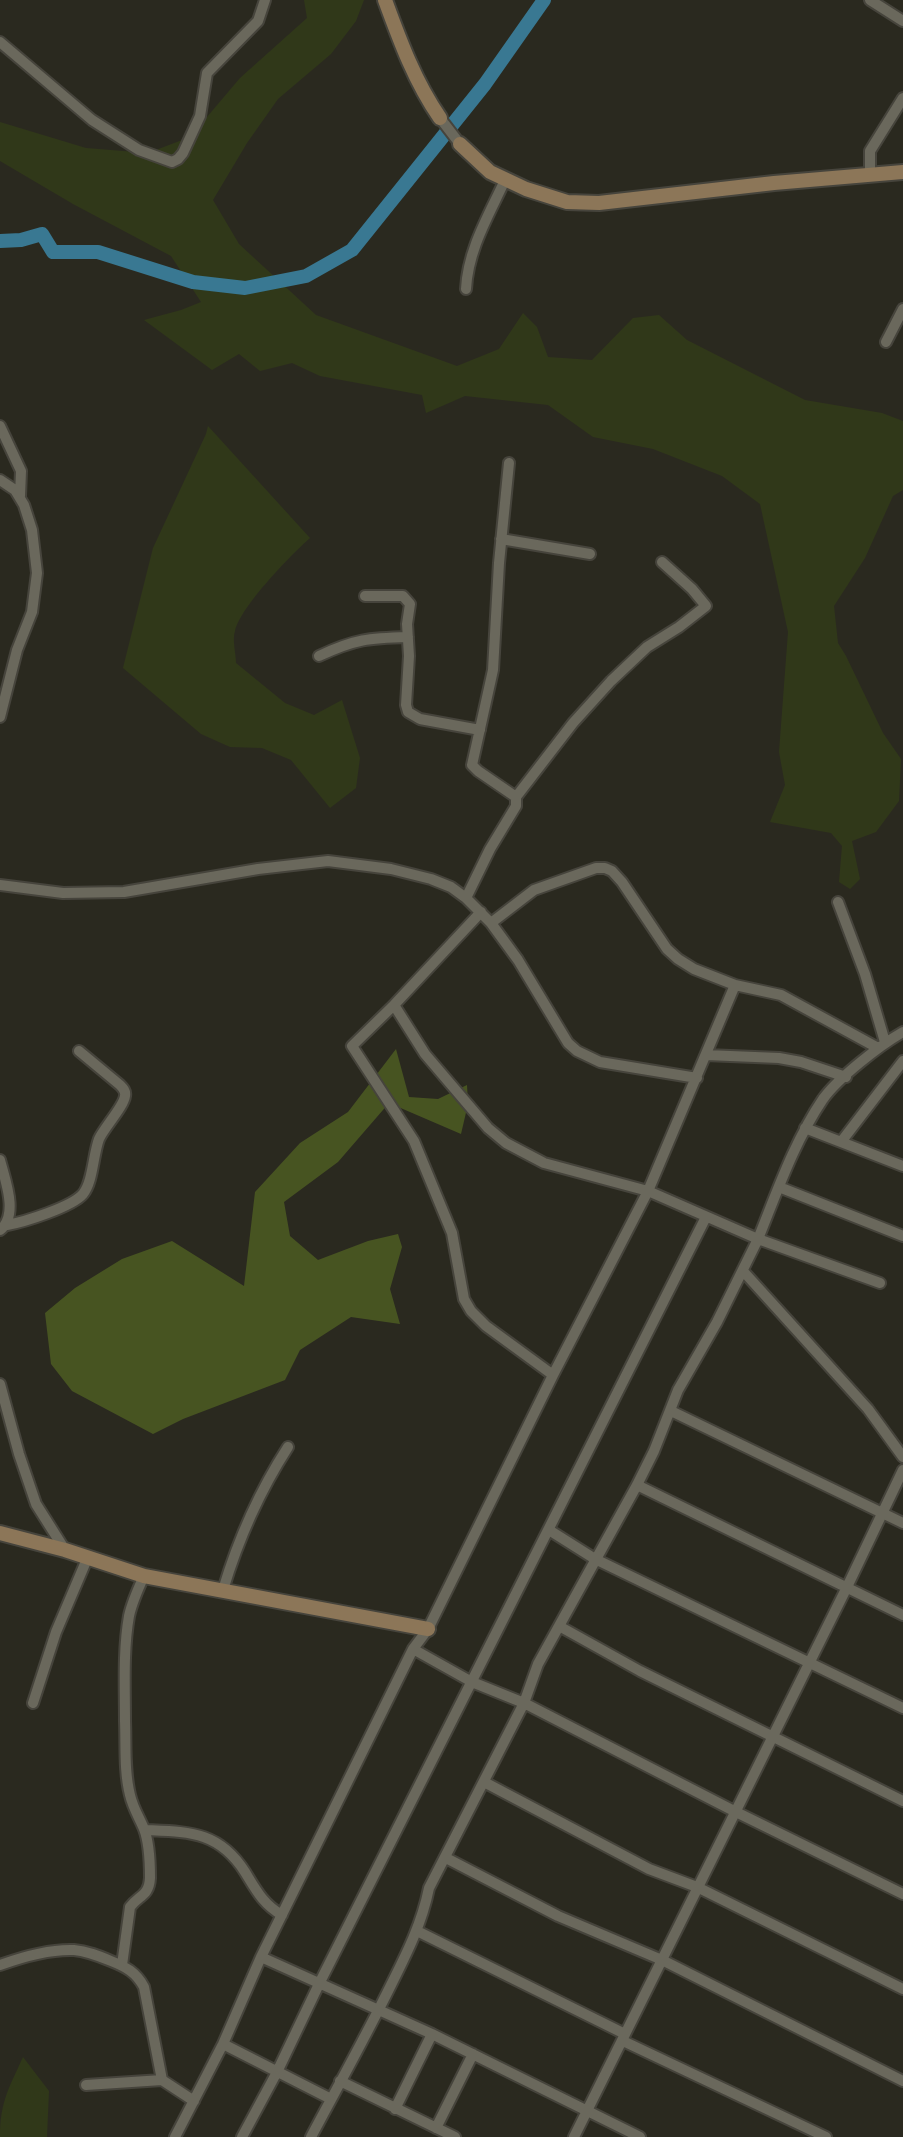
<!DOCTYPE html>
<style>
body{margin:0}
canvas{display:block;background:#2a291f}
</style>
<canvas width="903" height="2137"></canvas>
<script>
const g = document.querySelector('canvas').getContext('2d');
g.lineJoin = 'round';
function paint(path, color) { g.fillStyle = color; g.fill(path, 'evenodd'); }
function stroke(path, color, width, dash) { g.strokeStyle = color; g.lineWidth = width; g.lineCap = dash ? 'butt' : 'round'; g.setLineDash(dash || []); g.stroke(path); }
const green = new Path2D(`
 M304,0h60l-8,21 -25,33 -53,45 -31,44 -34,57 26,44 77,71 141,51 42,-17 24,-36 14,14 11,30 44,3 41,-42 26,-3 28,25 118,60 77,13 21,8v69l-10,6 -28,62 -31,48 4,37 8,13 37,77 18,26 -2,42 -23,31 -24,9 8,38 -10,10 -11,-7 3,-36 -11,-13 -61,-11 15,-37 -6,-33 9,-120 -28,-128 -38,-28 -69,-27 -60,-12 -45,-32 -83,-9 -39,17 -4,-18 -102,-19 -28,-13 -32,8 -21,-17 -27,16 -68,-50 37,-10 20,-8 -30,-46 -98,-52 -73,-43v-39l86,26 62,5 42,-16 50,-59 67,-60z
 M208,426l102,112c-20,18 -69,68 -75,93 -3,9 1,23 1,32l49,40 29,12 28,-15 18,58 -4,30 -26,20 -39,-48 -29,-12 -32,-1 -29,-13 -78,-66 30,-120 53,-114z
 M23,2057l26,34 -2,46h-47c0,-35 9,-49 23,-80z`);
const forest = new Path2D(`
 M396,1049l13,48 29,2 29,-14 1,19 -7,30 -72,-31 -51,59 -54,40 6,34 28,24 50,-19 30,-7 4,13 -12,42 10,35 -49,-7 -51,33 -15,30 -102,39 -30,15 -81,-43 -21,-27 -6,-51 30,-25 47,-29 50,-18 72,45 11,-94 45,-49 48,-31z`);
const river = new Path2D(`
 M0,241l21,-1 21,-6 11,18h45l95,30 52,6 61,-12 46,-26 133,-166 59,-84`);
const street = new Path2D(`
 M870,0l33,21
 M0,42l92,78 47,30 33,12 6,-3 5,-6 17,-37 7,-43 51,-52 7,-21
 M440,118l20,26
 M870,174v-23l33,-53
 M466,289c2,-40 23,-74 39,-109
 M886,342l17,-33
 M0,426l21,45 -1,25
 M0,480l15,10 9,15 8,25 5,43 -5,39 -15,38 -17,67
 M501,539l89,15
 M365,596h38l7,8 -3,20 2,32 -3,49 2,7 12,7 60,11
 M319,656c36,-17 50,-18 89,-19
 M516,797l57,-74 38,-42 36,-34 32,-20 27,-21 -14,-17 -30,-27
 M0,885l63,8 61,-1 134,-23 70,-8 63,8 40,10 20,8 15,11 25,25 27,37 50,83 9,8 23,11 97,16
 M466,898l24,-49 26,-43v-9l-38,-26 -6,-6 21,-95 6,-107 10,-100
 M838,902l27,72 20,68
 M481,912l-87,93 -42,41 62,95 38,92 12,66 7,12 15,15 67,49
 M491,923l43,-33 62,-22h9l7,3 10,11 45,67 11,10 16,10 41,16 46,10 97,53
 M706,1055l73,3 22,4 45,15
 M805,1128l98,38
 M841,1142l62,-81
 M0,1160c5,20 19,55 0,70
 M779,1187l124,49
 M7,1225c17,-3 65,-18 76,-31 10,-12 10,-39 16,-55 5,-11 25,-33 26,-43 1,-5 -2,-8 -5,-11l-41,-34
 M743,1271l125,138 35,48
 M880,1283l-122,-44c19,-47 36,-97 65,-140 15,-21 57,-54 80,-67
 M0,1384l19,70 17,50 29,46
 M671,1411l232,112
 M637,1485l266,130
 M549,1530l46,29 308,149
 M223,1590c15,-50 36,-98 65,-143
 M559,1626l81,45 263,130
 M413,1649l59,33 52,21 212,109 167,82
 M33,1703l23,-71 31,-73
 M484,1782l165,87 48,18 206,102
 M145,1830c44,2 74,1 100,42 11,18 18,32 37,43
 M446,1858l112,58 104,44 241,121
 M417,1931l208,103
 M261,1957l171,77 208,103
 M0,1965c22,-8 50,-16 74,-15 13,1 25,6 37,11 15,6 25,11 33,26l18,93 32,21
 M122,1965l8,-58c9,-12 19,-11 20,-29 0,-14 -1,-36 -6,-49 -5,-12 -11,-21 -14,-34 -6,-24 -4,-49 -5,-74 0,-34 -2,-71 4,-105 3,-14 9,-27 15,-40
 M623,2041l203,96
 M223,2044l108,55
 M340,2081l115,56
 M86,2085l76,-5
 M395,2109l37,-75
 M436,2128l37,-74
 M175,2137l48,-93 38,-87 152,-308 15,-20 125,-254 95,-184 87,-206
 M242,2137l35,-65 43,-90 386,-765
 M311,2137c27,-51 55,-101 80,-152 16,-32 31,-62 38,-97l95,-185 14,-39 99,-179 17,-34 24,-61 39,-68 41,-83 -110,-48 -104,-28 -38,-20 -18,-15 -63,-74 -31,-49
 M574,2137l273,-550 56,-117`);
const secondary = new Path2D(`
 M385,0c15,41 30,82 55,118
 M460,144l30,28 36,17 41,13 32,1 175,-20 129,-11
 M0,1533l65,17 79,26 284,53`);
paint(green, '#303819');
paint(forest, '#475421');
stroke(river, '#397892', 14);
stroke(street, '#46443c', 14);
stroke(secondary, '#46443c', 18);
stroke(street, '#6a685c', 10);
stroke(secondary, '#8c7658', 14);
</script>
